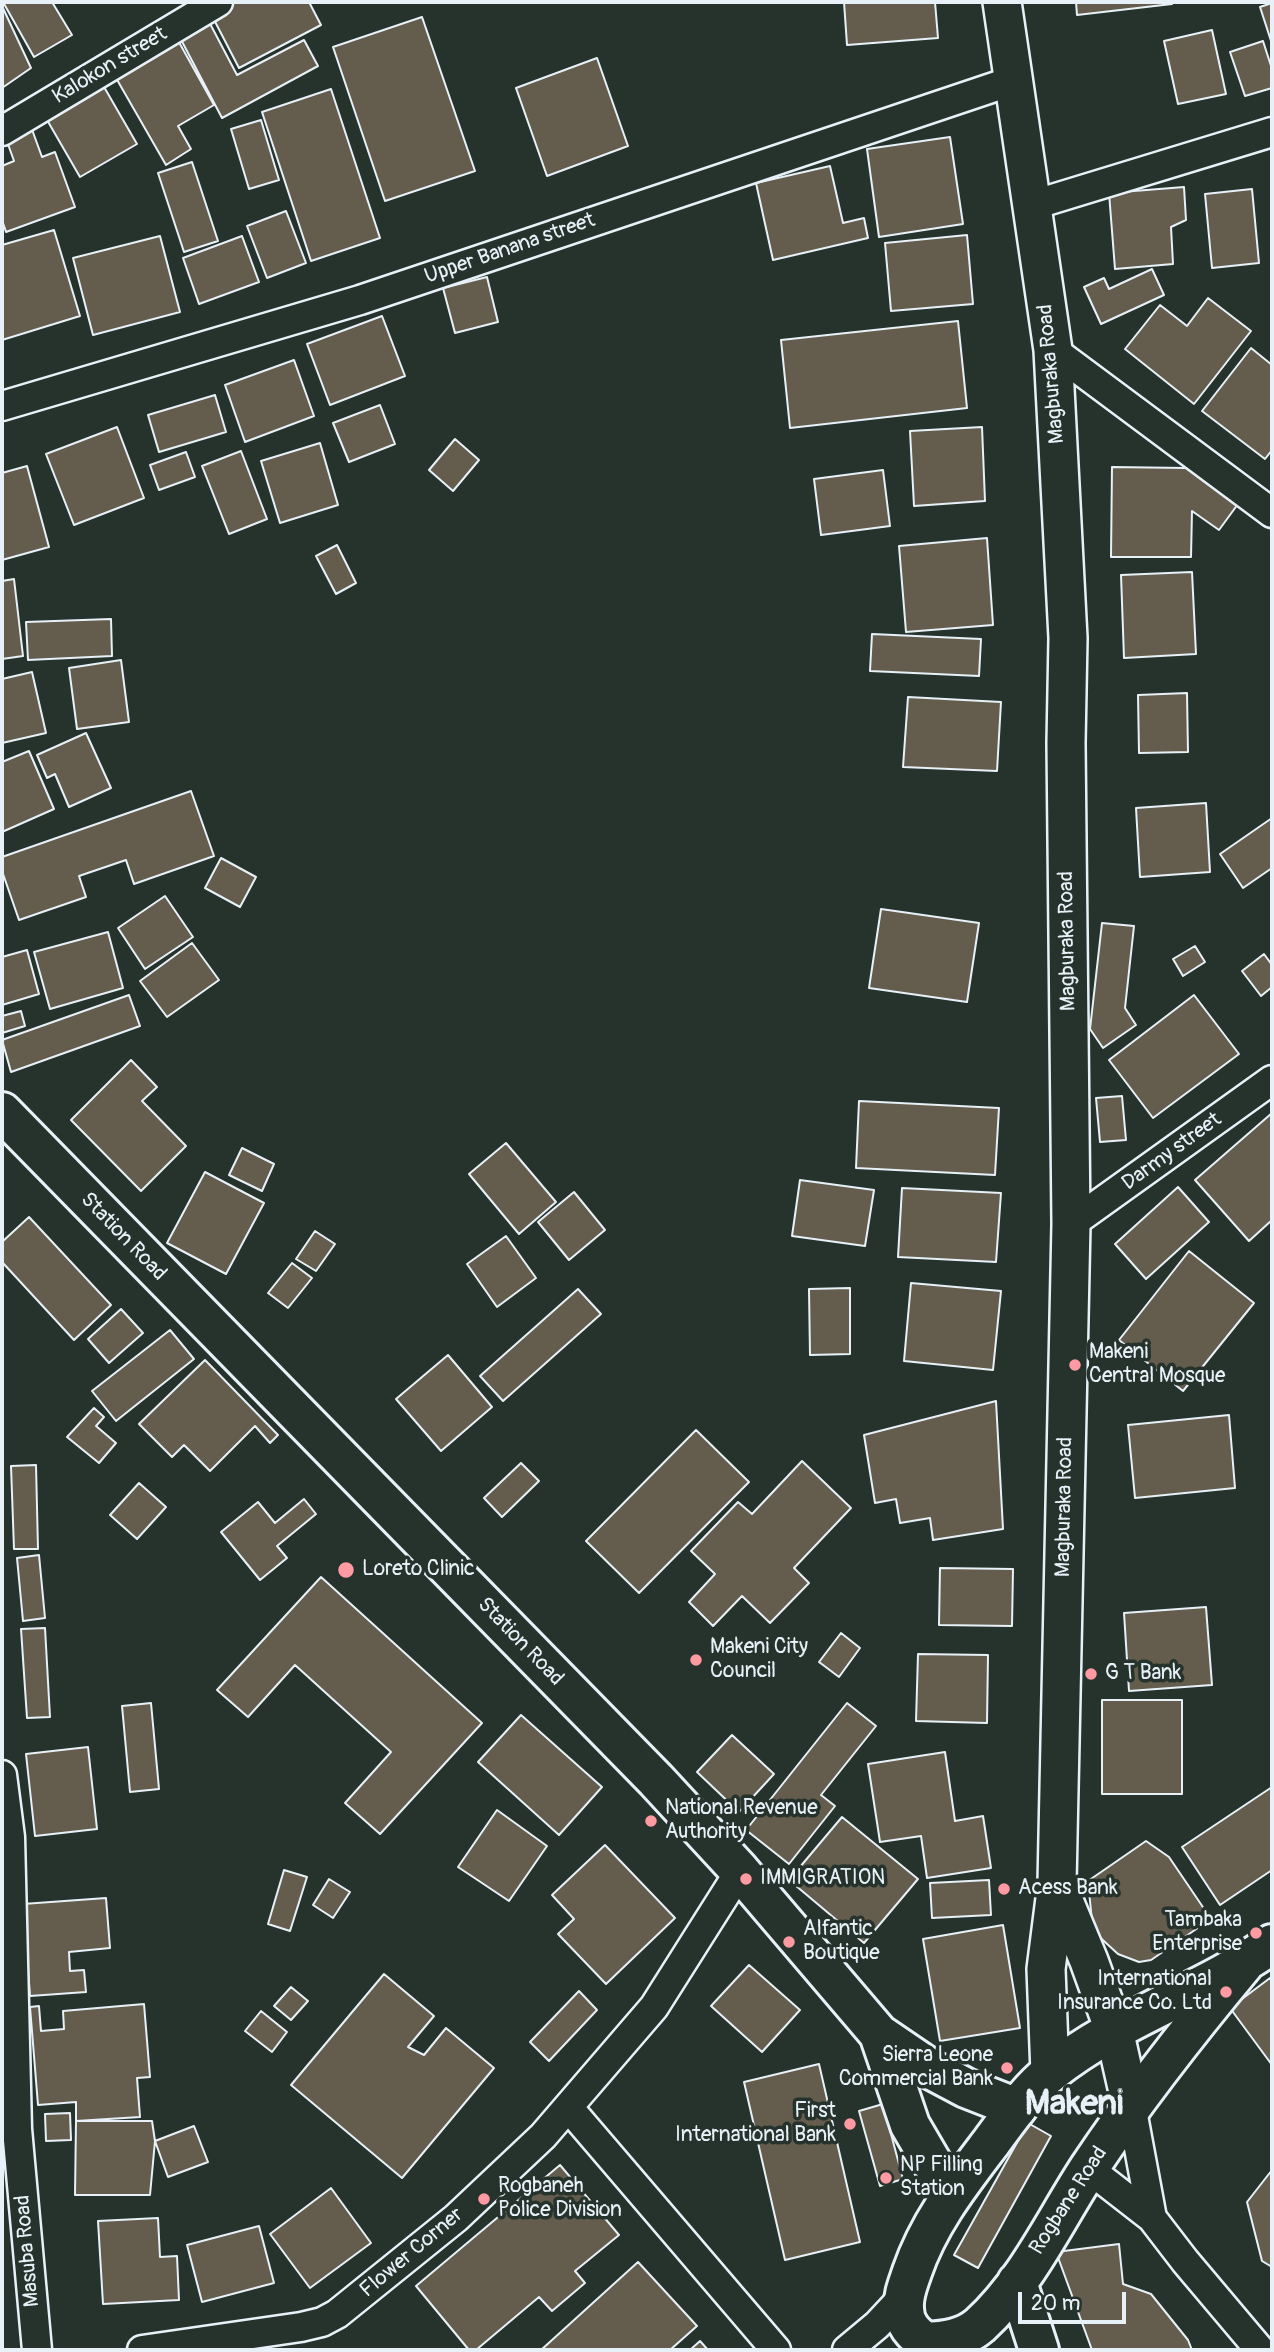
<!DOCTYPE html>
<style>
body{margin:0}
#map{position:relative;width:1274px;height:2352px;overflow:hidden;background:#26332d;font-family:Pangolin,sans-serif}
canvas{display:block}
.frame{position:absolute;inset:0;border:4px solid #e8f1f8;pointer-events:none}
.scale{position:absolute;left:1018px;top:2292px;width:108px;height:32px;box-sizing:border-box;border:4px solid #e8f1f8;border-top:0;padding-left:9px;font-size:21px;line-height:24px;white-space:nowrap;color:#e8f1f8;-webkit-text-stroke:5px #26332d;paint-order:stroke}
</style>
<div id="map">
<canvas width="1274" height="2352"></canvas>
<div class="frame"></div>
<div class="scale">20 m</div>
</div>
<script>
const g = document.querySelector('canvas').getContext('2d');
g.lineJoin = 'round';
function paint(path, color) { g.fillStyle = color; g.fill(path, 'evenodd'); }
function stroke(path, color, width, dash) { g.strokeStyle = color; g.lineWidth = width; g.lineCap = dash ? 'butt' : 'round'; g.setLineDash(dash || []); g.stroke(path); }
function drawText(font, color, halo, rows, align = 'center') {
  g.font = font + ' Pangolin,sans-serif'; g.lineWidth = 7; g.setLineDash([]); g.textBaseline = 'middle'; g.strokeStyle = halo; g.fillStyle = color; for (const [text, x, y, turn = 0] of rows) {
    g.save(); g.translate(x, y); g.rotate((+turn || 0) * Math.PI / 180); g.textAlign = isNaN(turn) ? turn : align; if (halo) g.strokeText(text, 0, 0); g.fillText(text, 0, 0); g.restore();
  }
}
const building = new Path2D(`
 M3,2h49l20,33 -38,22z
 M230,2h79l12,23 -82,43 -29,-56z
 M844,2h91l3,36 -91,7z
 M1076,2h96v2l-95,11z
 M1272,3v41l-12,-37z
 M2,6l29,62 -29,20z
 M206,16l31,59 67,-35 14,26 -96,52 -45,-86z
 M422,17l53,154 -90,30 -52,-154z
 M1212,30l14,64 -48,10 -14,-63z
 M175,35l39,70 -36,21 13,23 -25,16 -54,-94z
 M1263,41l9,28v19l-27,8 -15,-44z
 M597,58l31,88 -81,30 -31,-88z
 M100,80l37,64 -57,33 -37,-64z
 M331,89l49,149 -69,23 -49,-149z
 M261,120l18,60 -30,9 -18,-60z
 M30,124l12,33 13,-5 20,55 -69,25 -4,-12v-54l12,-5 -10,-28z
 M950,137l13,87 -84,13 -12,-88z
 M192,162l26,79 -34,11 -26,-79z
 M830,166l13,57 21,-5 4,20 -95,22 -17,-77z
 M1184,187l2,33 -15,7 2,37 -58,5 -6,-76z
 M1252,189l7,74 -47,5 -7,-74z
 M286,211l20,52 -39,15 -20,-52z
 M54,230l26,86 -78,24v-95z
 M967,235l6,69 -82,7 -6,-68z
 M160,236l20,76 -87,23 -20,-77z
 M242,236l17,46 -60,22 -16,-46z
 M1152,269l12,26 -63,29 -17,-37 20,-9 5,11z
 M487,277l11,45 -43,11 -12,-45z
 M1208,298l43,33 -57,73 -69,-55 35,-44 27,21z
 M382,316l23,60 -75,29 -23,-61z
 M958,321l9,87 -177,20 -9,-88z
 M1251,348l21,17v85l-7,9 -63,-48z
 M294,360l20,56 -69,26 -20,-57z
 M215,395l11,37 -67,20 -11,-37z
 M380,405l15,39 -46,18 -16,-39z
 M117,427l27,71 -70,27 -28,-71z
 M982,427l3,74 -71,5 -4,-75z
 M455,439l24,21 -26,31 -24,-21z
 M320,443l18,62 -58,18 -19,-62z
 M241,451l26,68 -38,15 -27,-68z
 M186,452l9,25 -36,13 -9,-25z
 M27,466l22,81 -47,13v-87z
 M1112,467l74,1 52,36 -19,26 -27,-19 -1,46h-80z
 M883,470l7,56 -69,9 -7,-56z
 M987,538l6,87 -87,7 -7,-86z
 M337,545l19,38 -20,11 -20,-38z
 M1192,572l4,82 -72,4 -3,-83z
 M14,579l9,77 -21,3v-78z
 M111,619l1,37 -84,4 -2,-38z
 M872,634l109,5 -2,37 -109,-5z
 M121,660l8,62 -52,7 -8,-61z
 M32,672l14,61 -44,10v-64z
 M1187,693l1,59 -49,1 -1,-58z
 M908,697l93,5 -4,69 -94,-4z
 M86,733l25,55 -42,19 -14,-33 -8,4 -10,-23z
 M29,751l25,58 -52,23v-70z
 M191,791l23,65 -80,28 -8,-24 -47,16 7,21 -67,23 -17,-49v-14z
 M1206,803l4,69 -70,5 -4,-69z
 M1272,818v50l-29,20 -23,-34z
 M221,858l35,19 -16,30 -35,-19z
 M165,896l28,41 -48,32 -27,-41z
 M881,909l98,14 -12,79 -98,-14z
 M1102,923l32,3 -9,82 11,17 -33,23 -13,-19z
 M108,932l15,56 -73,21 -16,-57z
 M192,943l27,37 -52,37 -27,-36z
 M1195,946l10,16 -22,14 -10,-17z
 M27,950l12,44 -37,11v-48z
 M1264,954l8,11v22l-11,9 -19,-25z
 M129,995l11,31 -129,46 -9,-32z
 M1194,995l45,59 -86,64 -44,-58z
 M21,1011l4,15 -23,7v-17z
 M131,1060l26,27 -15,14 44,45 -45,45 -70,-71z
 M1122,1096l4,44 -26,2 -4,-44z
 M859,1101l140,7 -4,67 -139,-7z
 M1272,1113v107l-23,21 -54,-61z
 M506,1143l50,59 -37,32 -50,-60z
 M242,1148l32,16 -12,27 -33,-16z
 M205,1172l59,31 -38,71 -59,-31z
 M800,1180l74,10 -9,56 -73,-10z
 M1178,1187l31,35 -63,57 -31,-35z
 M902,1188l99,5 -5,69 -98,-5z
 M574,1192l31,38 -36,30 -31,-38z
 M29,1217l82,88 -37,35 -72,-78v-20z
 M315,1231l20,13 -19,27 -20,-12z
 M506,1236l30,42 -39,29 -30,-43z
 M1189,1251l65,52 -71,88 -64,-51z
 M292,1263l20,15 -24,30 -20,-15z
 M911,1283l90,8 -8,79 -89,-9z
 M850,1288v66l-40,1 -1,-66z
 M578,1289l23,25 -98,87 -23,-25z
 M121,1309l22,24 -34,30 -21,-24z
 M170,1330l24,29 -78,62 -24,-30z
 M448,1355l44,52 -51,44 -45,-52z
 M205,1360l73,75 -8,8 -15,-17 -45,45 -26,-26 -12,12 -33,-33z
 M996,1401l7,128 -70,11 -3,-22 -30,5 -4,-24 -21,4 -11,-68z
 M94,1408l10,9 -8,9 20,17 -17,20 -32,-26z
 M1229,1415l6,73 -100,10 -7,-73z
 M696,1430l53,52 -110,111 -53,-52z
 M802,1461l49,47 -57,60 15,15 -39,40 -28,-27 -29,30 -24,-24 26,-28 -24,-23 47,-49 14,12z
 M521,1463l18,18 -37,36 -18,-19z
 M36,1465l2,84h-24l-3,-83z
 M139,1483l27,24 -29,32 -27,-24z
 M304,1499l12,15 -39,32 10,12 -27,22 -39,-48 37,-30 17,21z
 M39,1555l6,63 -22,3 -6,-63z
 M940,1568l73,1 -1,57 -73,-1z
 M321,1577l161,146 -102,111 -35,-31 46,-51 -96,-87 -47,52 -31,-27z
 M1206,1607l6,78 -83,6 -5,-78z
 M45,1628l5,89 -23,1 -6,-89z
 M841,1633l19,15 -21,29 -20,-15z
 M918,1654l70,1 -1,68 -71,-2z
 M1102,1700h80v94h-80z
 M151,1703l8,86 -29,3 -8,-86z
 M847,1703l29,23 -55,69 14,11 -46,58 -43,-34z
 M521,1715l81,72 -43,48 -81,-73z
 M732,1735l42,39 -35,38 -42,-40z
 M88,1747l9,82 -62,7 -9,-82z
 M945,1752l10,69 28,-5 8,52 -64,10 -6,-42 -41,6 -12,-78z
 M1272,1787v83l-52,35 -38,-58z
 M497,1810l50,36 -38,55 -51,-34z
 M842,1817l76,62 -54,64 -75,-63z
 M1146,1841l23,16 42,62 -60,41 -12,2 -21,-8 -25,-23 -5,-50z
 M605,1845l70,73 -69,66 -48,-50 16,-15 -22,-24z
 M284,1870l23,7 -17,54 -22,-7z
 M329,1879l21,13 -17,26 -20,-13z
 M989,1880l2,35 -59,3 -2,-35z
 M106,1898l4,50 -41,4 1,19 14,-1 2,22 -56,4 -7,-92z
 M1003,1925l17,103 -80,13 -17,-102z
 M749,1965l51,45 -38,42 -51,-46z
 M384,1974l50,42 -26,31 16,8 22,-27 48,40 -92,110 -111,-93z
 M1270,1978l2,3v84l-42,-57z
 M291,1987l17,14 -17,19 -17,-14z
 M579,1991l18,19 -48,51 -19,-19z
 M144,2004l6,73 -13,1 3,39 -64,4v-19l-38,3 -8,-98 9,-1 2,25 23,-2 -1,-18z
 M261,2011l26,21 -15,20 -27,-21z
 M819,2064l41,178 -75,18 -41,-178z
 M883,2104l20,75 -23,7 -21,-75z
 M70,2113l1,27 -25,1 -1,-27z
 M76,2121h76l3,20 -5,54h-75z
 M1028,2123l23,13 -73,132 -24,-13z
 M194,2126l14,36 -40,15 -13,-36z
 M560,2165l59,70 -44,36 10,12 -33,28 -13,-14 -63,53h-7l-53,-64z
 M1272,2170v97l-10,-6 -15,-59z
 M331,2188l40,55 -61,45 -40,-54z
 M158,2218l2,39 17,-1 2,44 -76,4 -5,-83z
 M259,2226l15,57 -72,19 -15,-57z
 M1119,2244l4,40 28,10 37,46 4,10h-100l-36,-98z
 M638,2262l59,64 -27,24h-129z
 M700,2341l8,9h-18z`);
const minor = new Path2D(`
 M2,131l216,-129
 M1033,205l239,-73
 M1053,350l219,163
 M2,406l358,-106 655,-220
 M1071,1224l201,-144
 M2,1775l8,62 7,292 20,221
 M1131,2105l21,113
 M568,2107l208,243
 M1089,2169l63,49 33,43 75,89
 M142,2350l159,-23 21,-5 15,-8 119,-96 87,-82 111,-129 86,-136
 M847,2350l30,-25 28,-30`);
const tertiary = new Path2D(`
 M1002,2l51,348 15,288 -2,105 5,481 -14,659 -11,86 4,104
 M1057,1884l32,77 25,69 17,75`);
const secondary = new Path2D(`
 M2,1112l654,668 84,91 139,163 53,36 34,18 51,20
 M879,2034l31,91 41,70`);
const primary = new Path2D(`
 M1244,1964c-55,66 -107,132 -155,204 -34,52 -62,114 -109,157 -16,14 -35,16 -55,17 -12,-9 -21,-18 -21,-34 -1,-13 4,-24 8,-36 17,-50 49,-90 80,-131 18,-24 36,-51 59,-69 67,-54 152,-79 221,-128
 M1017,2282l22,68`);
const markers = [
 [1075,1365,7,"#ff9aa2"],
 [346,1570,9,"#ff9aa2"],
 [696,1660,7,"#ff9aa2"],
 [1091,1674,7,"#ff9aa2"],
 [651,1821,7,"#ff9aa2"],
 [746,1879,7,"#ff9aa2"],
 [1004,1889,7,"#ff9aa2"],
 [1256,1933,7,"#ff9aa2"],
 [789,1942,7,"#ff9aa2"],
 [1226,1992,7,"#ff9aa2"],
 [1007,2068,7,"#ff9aa2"],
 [850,2124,7,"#ff9aa2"],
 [886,2178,7,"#ff9aa2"],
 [484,2199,7,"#ff9aa2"]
];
const streetNames = [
 ["Kalokon street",110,66,-31],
 ["Upper Banana street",510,249,-19],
 ["Magburaka Road",1052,374,-95],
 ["Magburaka Road",1068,941,-91],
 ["Darmy street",1172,1152,-36],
 ["Station Road",123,1237,46],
 ["Magburaka Road",1065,1507,-89],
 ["Station Road",520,1642,46],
 ["Rogbane Road",1069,2201,-57],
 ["Masuba Road",28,2251,-95],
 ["Flower Corner",412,2253,-40]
];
const poiNames = [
 ["Makeni",1089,1353],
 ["Central Mosque",1089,1377],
 ["Loreto Clinic",362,1570],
 ["Makeni City",710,1648],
 ["Council",710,1672],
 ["G T Bank",1105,1674],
 ["National Revenue",665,1809],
 ["Authority",665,1833],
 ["IMMIGRATION",760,1879],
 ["Acess Bank",1018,1889],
 ["Tambaka",1242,1921,"right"],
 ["Enterprise",1242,1945,"right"],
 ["Alfantic",803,1930],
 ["Boutique",803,1954],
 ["International",1212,1980,"right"],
 ["Insurance Co. Ltd",1212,2004,"right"],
 ["Sierra Leone",993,2056,"right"],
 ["Commercial Bank",993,2080,"right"],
 ["First",836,2112,"right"],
 ["International Bank",836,2136,"right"],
 ["NP Filling",900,2166],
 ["Station",900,2190],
 ["Rogbaneh",498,2187],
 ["Police Division",498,2211]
];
const townNames = [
 ["Makeni",1074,2105]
];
paint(building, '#645d4d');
stroke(building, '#e8f1f8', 2);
stroke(minor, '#e8f1f8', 33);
stroke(tertiary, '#e8f1f8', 42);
stroke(secondary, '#e8f1f8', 44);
stroke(primary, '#e8f1f8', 44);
stroke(minor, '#26332d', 28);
stroke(tertiary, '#26332d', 37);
stroke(secondary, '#26332d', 38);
stroke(primary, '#26332d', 38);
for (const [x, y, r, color] of markers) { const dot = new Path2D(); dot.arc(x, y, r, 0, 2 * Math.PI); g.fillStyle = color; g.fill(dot); stroke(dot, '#26332d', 2.5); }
drawText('21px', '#e8f1f8', '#26332d', streetNames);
drawText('21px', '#e8f1f8', '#26332d', poiNames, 'left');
drawText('bold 35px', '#e8f1f8', '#26332d', townNames);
</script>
